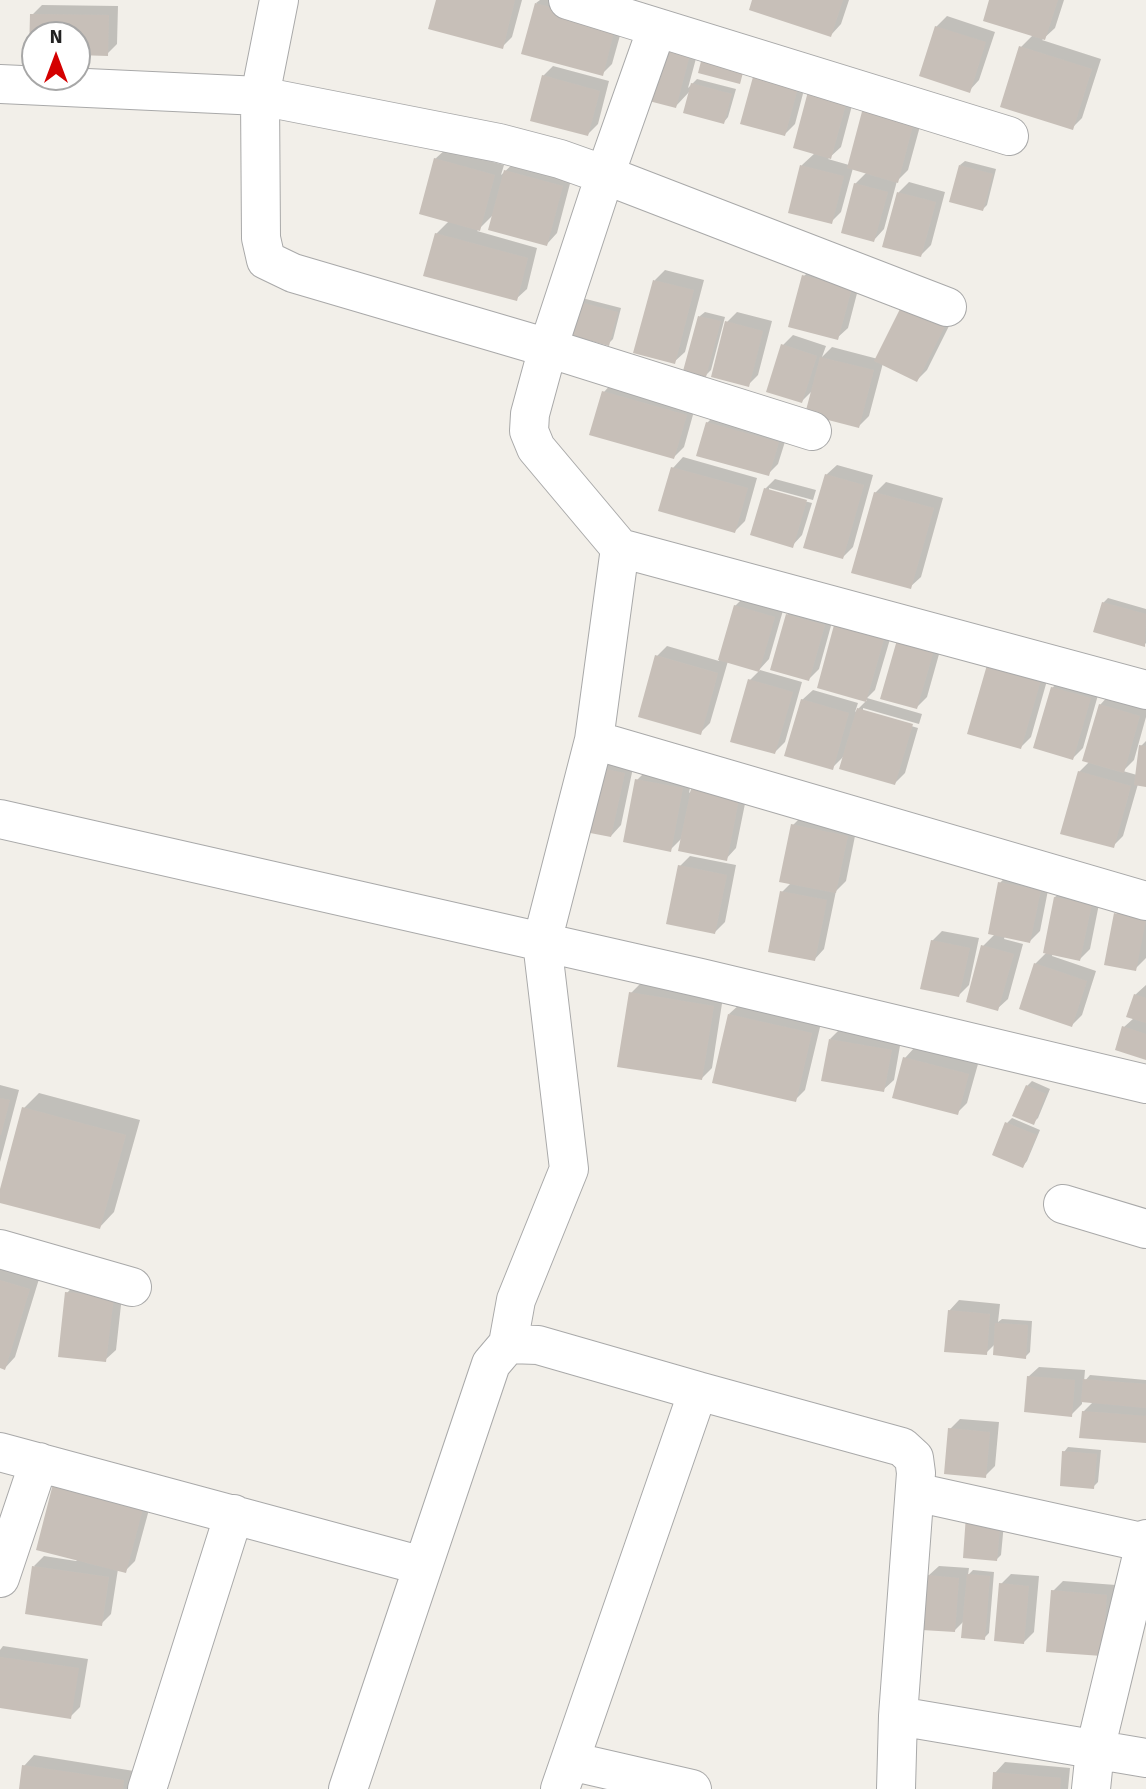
<!DOCTYPE html>
<style>
body{margin:0}
#map{position:relative;width:1146px;height:1789px;overflow:hidden;background:#f2efe9;font-family:Signika,sans-serif}
canvas{display:block}
.north{position:absolute;left:21px;top:21px;width:70px;height:70px;box-sizing:border-box;background:#fff;border:2px solid #a7a7a7;border-radius:50%;rotate:0deg;font-size:19px;font-weight:700;line-height:28px;text-align:center;color:#222}
.north::after{content:'';display:block;margin:auto;width:24px;height:32px;background:#d40000;clip-path:polygon(50% 0,100% 100%,50% 72%,0 100%)}
</style>
<div id="map">
<canvas width="1146" height="1789"></canvas>
<div class="north">N</div>
</div>
<script>
const g = document.querySelector('canvas').getContext('2d');
g.lineJoin = 'round';
function paint(path, color) { g.fillStyle = color; g.fill(path, 'evenodd'); }
function stroke(path, color, width, dash) { g.strokeStyle = color; g.lineWidth = width; g.lineCap = dash ? 'butt' : 'round'; g.setLineDash(dash || []); g.stroke(path); }
const shadow = new Path2D(`
 M437,0h85l-10,37 -10,10z
 M540,0h32l54,14 -14,50 -10,10 -66,-71z
 M754,0h95l-8,24 -10,11z
 M991,0h73l-9,28 -13,12 59,19 -19,59 -10,10 -51,-81 13,-13z
 M42,5l76,1 -1,38 -10,10h-30v-19h-42v18l-3,-38z
 M947,16l48,16 -16,48 -10,11 -33,-64z
 M704,29l-16,59 9,-9 39,10 -8,28 -4,5 -34,-31 -14,15 -29,-8z
 M553,66l56,15 -11,43 -10,10 -45,-58z
 M810,67l-15,57 -10,10 -42,-11z
 M858,83l-17,64 -13,12 21,6 76,-57 -17,62 -11,11 -13,48 -10,11 -19,-56 12,-12 -14,-4 -12,44 -10,10 -41,-11 12,-46 13,-12z
 M446,149l58,16 -3,10 15,-14 56,15 -15,57 -10,11 -53,-30 -17,17 60,17 -10,41 -11,10 -80,-65 13,-13 -14,-62z
 M965,161l31,8 -9,36 -5,5 -22,-45z
 M909,182l36,10 -14,53 -10,10 -37,-9 15,-54z
 M814,266l47,12 -13,50 -11,10 -33,-62z
 M665,270l39,10 -19,72 -11,10 -19,-82z
 M582,298l39,10 -8,31 -5,5 -40,-11z
 M705,312l20,5 -14,53 -5,5 -6,-59z
 M737,312l35,9 -14,54 -10,10 -21,-63z
 M954,316l-27,54 -10,10 -34,-17 -14,53 -10,10 -45,-37 -12,12 -19,-56 10,-10 33,11 -4,11 10,-10 46,12z
 M614,381l82,23 -12,43 -10,10 -70,-65z
 M718,412l70,20 -10,32 -10,10 -61,-51z
 M683,457l74,21 -12,43 -10,10 -62,-63z
 M837,465l36,10 -20,72 -10,10 -17,-82z
 M775,479l41,11 -3,10 -44,-12v4l43,11 -10,32 -10,11 -27,-57z
 M886,482l57,16 -22,79 -11,10 -35,-94z
 M745,596l39,11 -15,52 -10,11 -31,-9 -18,62 -10,10 -43,-77 10,-10 52,15 16,-55z
 M1108,598l38,11v34l-2,2 -41,-42z
 M798,604l36,11 -15,54 -10,10 -22,-64z
 M893,629l-18,61 -8,8 55,16 -3,10 -56,-16v4l55,16 -13,45 -10,10 -50,-28 -13,13 -30,-68 11,-10 45,13 -3,9 12,-12 -48,-13z
 M943,640l-16,57 -10,10 -18,-66z
 M760,670l42,12 -17,60 -10,10 -25,-72z
 M1050,670l-19,67 -10,10 -52,-14z
 M1063,678l37,10 -17,60 -10,10 -21,-70z
 M1110,694l36,11v12l-12,43 -11,11 14,4 4,-29 5,-5v44l-8,-1 -15,52 -10,10 -34,-74 11,-11 10,-56z
 M573,762l61,1 -13,62 -10,11z
 M647,770l45,8 -3,15 14,-13 45,9 -12,59 -10,11 -43,-22 -13,13 -33,-70z
 M803,815l54,11 -11,55 -10,10 -12,58 -10,11 -32,-68 9,-9 2,-58z
 M690,856l46,9 -11,57 -10,10 -35,-66z
 M1010,872l40,8 -10,51 -11,11 -24,-6 -1,3 19,5 -15,55 -11,10 -14,-63 12,-12 5,-51z
 M1066,887l35,7 -11,55 -10,10 -27,-6 -1,3 44,15 -14,44 -10,10 -37,-61 12,-12 8,-55z
 M1126,904l20,4v50l-11,11 -19,-55z
 M942,931l37,7 -10,47 -10,10 -27,-54z
 M641,983l82,14 -11,71 -11,11 -70,-86z
 M1146,985v74l-22,-32 10,-9 1,-23z
 M740,1004l81,19 -16,67 -10,10 -66,-86z
 M840,1029l61,11 -7,40 -11,10 -53,-51z
 M915,1047l63,17 -11,39 -10,10 -52,-55z
 M1032,1081l18,8 -12,29 -5,5 -6,-37z
 M0,1085l19,5 -19,72z
 M39,1093l101,27 -26,92 -15,16 -99,-27 24,-93z
 M1012,1118l28,12 -13,31 -4,5 -16,-43z
 M0,1267l39,12 -24,78 -10,11 -5,-2z
 M77,1282l46,5 -7,63 -11,10 -38,-67z
 M959,1300l41,4 -2,18 4,-3 30,2 -2,31 -5,5 -30,-13 -9,9 -37,-42z
 M1039,1367l46,3 -1,12 6,-7 56,5v61l-63,-29 10,-10 -11,-1v3l-11,11 -43,-38z
 M960,1419l39,3 -4,44 -10,10 -35,-47z
 M1068,1447l33,3 -3,32 -5,5 -29,-35z
 M153,1495l-18,66 -10,10 -7,-2 -7,45 -10,10 -67,-58 10,-10 32,5z
 M973,1511l32,2 -4,42 -4,4z
 M939,1566l30,2 -1,7 5,-5 21,2 -5,61 -5,5 -19,-18 -11,11 -26,-55z
 M1011,1574l28,2 -5,56 -10,10 -23,-58z
 M1063,1581l53,4 -5,59 -58,-53z
 M3,1646l85,13 -8,48 -10,10 -70,-11v-56z
 M34,1755l100,16 -3,18h-111l4,-23z
 M1005,1762l65,6 -2,21h-75l2,-16z`);
const building = new Path2D(`
 M436,0h79l-12,49 -75,-20z
 M752,0h91l-12,37 -82,-27z
 M989,0h69l-13,40 -62,-19z
 M535,3l81,21 -13,52 -82,-22z
 M30,14l79,1 -1,41 -31,-1v-20h-42v20h-6z
 M935,26l51,16 -16,51 -51,-17z
 M663,30l31,9 -18,69 -31,-8z
 M705,46l42,11 -7,27 -42,-11z
 M1019,46l73,23 -19,61 -73,-23z
 M756,66l45,11 -16,59 -45,-12z
 M542,75l58,16 -12,45 -58,-15z
 M691,83l41,11 -8,30 -41,-11z
 M810,84l39,9 -18,66 -38,-11z
 M864,104l51,14 -17,65 -51,-15z
 M434,158l61,17 -15,56 -61,-17z
 M800,165l44,11 -12,48 -44,-11z
 M959,165l34,9 -10,37 -34,-9z
 M504,170l59,16 -16,60 -59,-16z
 M854,183l34,9 -14,50 -33,-9z
 M897,192l39,10 -15,55 -39,-10z
 M435,233l93,25 -11,43 -94,-25z
 M802,275l50,13 -14,52 -50,-13z
 M653,280l41,10 -19,74 -42,-11z
 M576,301l42,11 -9,34 -43,-12z
 M902,305l43,21 -28,56 -43,-21z
 M698,316l23,5 -15,56 -23,-6z
 M725,321l38,10 -14,56 -38,-10z
 M781,344l36,12 -15,47 -36,-11z
 M820,357l54,13 -15,58 -54,-14z
 M602,391l85,24 -13,44 -85,-24z
 M706,422l73,20 -10,34 -73,-20z
 M671,467l77,21 -13,45 -77,-22z
 M825,474l39,11 -21,74 -40,-11z
 M764,488l43,12 -14,48 -43,-13z
 M874,492l60,16 -23,81 -60,-16z
 M1102,602l44,12 -1,33 -52,-15z
 M734,605l41,12 -16,55 -41,-12z
 M786,614l39,11 -16,56 -39,-11z
 M834,625l50,14 -18,63 -49,-14z
 M897,640l37,10 -17,59 -37,-10z
 M655,655l63,18 -17,62 -63,-18z
 M987,665l54,15 -20,69 -54,-15z
 M748,679l45,13 -18,62 -45,-12z
 M1051,687l40,11 -18,62 -40,-12z
 M801,699l48,14 -16,57 -49,-14z
 M1099,704l41,12 -16,57 -42,-12z
 M857,708l56,16 -18,61 -56,-16z
 M1139,745l7,1v41l-12,-2z
 M572,762l53,11 -14,64 -52,-10z
 M1078,771l53,15 -17,62 -54,-14z
 M635,779l48,9 -12,64 -48,-10z
 M691,789l48,10 -12,62 -49,-10z
 M791,824l57,12 -12,57 -57,-11z
 M678,865l49,10 -12,59 -49,-10z
 M998,882l43,8 -11,53 -42,-9z
 M780,891l47,9 -12,61 -47,-9z
 M1054,897l38,7 -12,57 -37,-8z
 M1114,913l32,7 -10,51 -32,-6z
 M931,940l39,8 -11,49 -39,-8z
 M981,945l33,9 -16,57 -32,-9z
 M1034,963l53,18 -15,46 -53,-18z
 M629,992l85,14 -12,74 -85,-13z
 M1134,994l12,4v25l-20,-6z
 M728,1014l84,19 -16,69 -84,-19z
 M1122,1026l24,8v26l-31,-10z
 M829,1039l63,11 -8,42 -63,-11z
 M903,1057l66,17 -11,41 -66,-17z
 M1026,1085l20,9 -12,31 -22,-9z
 M0,1098l10,2 -9,35h-1z
 M22,1107l104,28 -26,94 -100,-26v-14z
 M1005,1122l32,13 -14,33 -31,-13z
 M0,1280l30,9 -25,81 -5,-2z
 M65,1292l49,5 -8,65 -48,-5z
 M948,1310l42,4 -3,41 -43,-3z
 M995,1323l33,2 -2,34 -33,-4z
 M1027,1376l48,4 -3,37 -48,-5z
 M1083,1379l63,5v24l-65,-6z
 M1082,1411l64,5v27l-67,-5z
 M948,1428l42,4 -4,46 -42,-4z
 M1062,1451l35,3 -3,35 -34,-3z
 M54,1480l90,25 -18,68 -90,-23z
 M966,1515l35,2 -4,44 -34,-3z
 M32,1566l77,11 -7,49 -77,-12z
 M967,1574l23,2 -5,64 -24,-2z
 M927,1575l32,3 -4,54 -33,-2z
 M999,1583l30,3 -5,58 -30,-3z
 M1051,1590l56,5 -5,61 -56,-4z
 M0,1657l79,11 -8,51 -71,-11z
 M22,1765l102,15 -1,9h-104z
 M993,1772l68,6 -1,11h-68z`);
const minor = new Path2D(`
 M279,0l-19,96 1,142 5,22 27,13 255,75 264,83
 M568,0l441,136
 M0,84l260,12 239,47 61,16 45,16 342,132
 M620,548l526,142
 M594,740l552,161
 M0,819l701,159 445,106
 M1063,1204l83,25
 M0,1249l132,38
 M508,1344l8,-44 53,-131 -27,-227 52,-202 26,-192 -84,-100 -7,-17 1,-17 18,-66 57,-173 52,-147
 M698,1391l204,56 12,11 2,15 -18,243 -2,73
 M0,1452l423,114
 M915,1492l231,51
 M0,1578l39,-116
 M898,1716l248,42
 M570,1761l122,28
 M147,1789l87,-275
 M348,1789l143,-425 17,-20 30,1 160,46 -138,398
 M1091,1789l4,-39 51,-211`);
paint(shadow, '#0003');
paint(building, '#c7bfb8');
stroke(minor, '#a9a9a9', 40);
stroke(minor, '#fff', 38);
</script>
